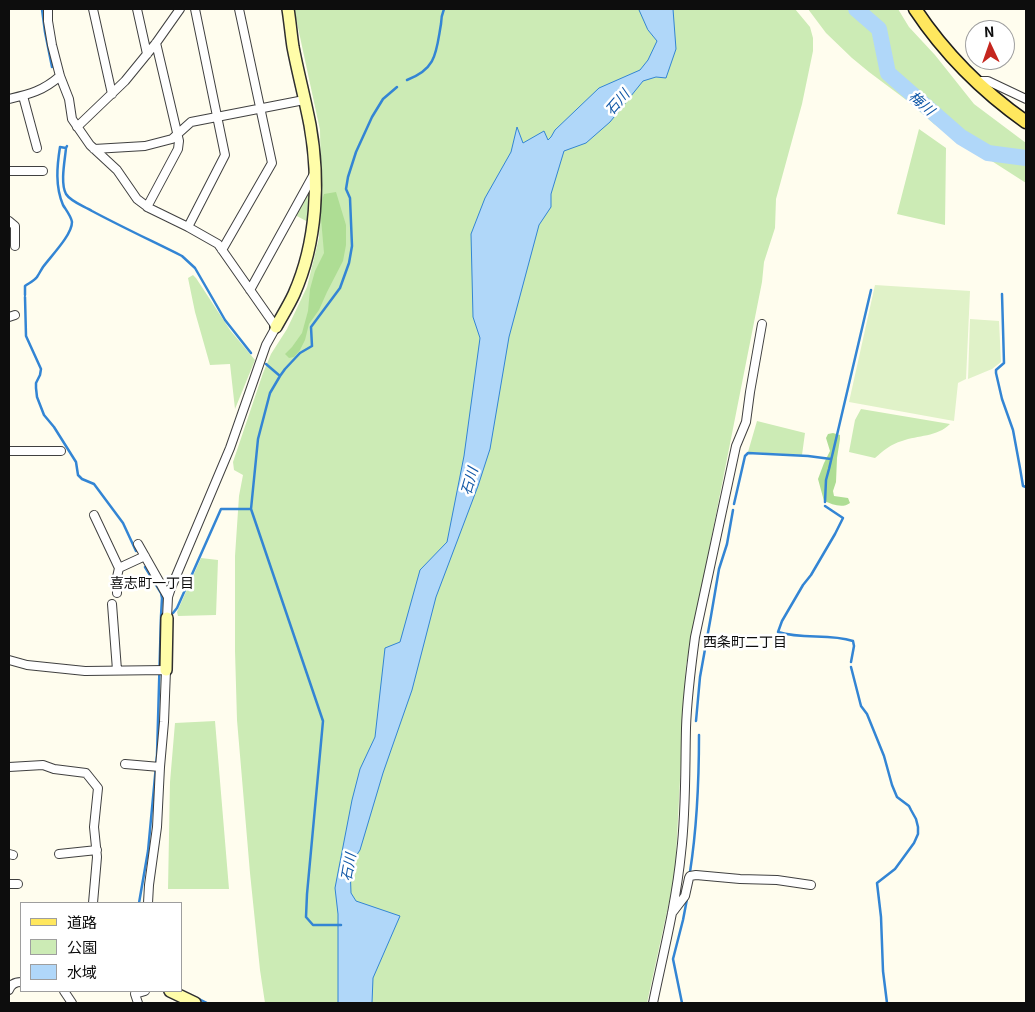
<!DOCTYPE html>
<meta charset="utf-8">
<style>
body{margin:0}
#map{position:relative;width:1035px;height:1012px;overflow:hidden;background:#fffdee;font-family:Georgia,"Noto Sans JP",serif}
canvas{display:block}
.frame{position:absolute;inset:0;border:10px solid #0d0d0d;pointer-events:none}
.legend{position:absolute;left:20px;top:902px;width:162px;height:90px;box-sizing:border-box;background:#fff;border:1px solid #9e9e9e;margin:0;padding:6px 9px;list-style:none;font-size:15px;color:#0d0d0d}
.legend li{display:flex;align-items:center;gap:10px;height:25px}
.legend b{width:25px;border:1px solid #9e9e9e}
.north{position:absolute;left:965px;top:20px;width:50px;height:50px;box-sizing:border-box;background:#fff;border:1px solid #9e9e9e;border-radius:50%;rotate:357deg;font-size:14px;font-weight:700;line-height:20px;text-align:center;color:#0d0d0d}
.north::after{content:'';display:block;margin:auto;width:18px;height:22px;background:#c5261e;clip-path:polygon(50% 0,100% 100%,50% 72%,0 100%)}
</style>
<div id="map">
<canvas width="1035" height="1012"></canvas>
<div class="frame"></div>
<ul class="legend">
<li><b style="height:6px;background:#ffe75e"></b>道路</li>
<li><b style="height:14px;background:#ccebb5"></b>公園</li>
<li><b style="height:14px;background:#b0d7f9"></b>水域</li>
</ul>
<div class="north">N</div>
</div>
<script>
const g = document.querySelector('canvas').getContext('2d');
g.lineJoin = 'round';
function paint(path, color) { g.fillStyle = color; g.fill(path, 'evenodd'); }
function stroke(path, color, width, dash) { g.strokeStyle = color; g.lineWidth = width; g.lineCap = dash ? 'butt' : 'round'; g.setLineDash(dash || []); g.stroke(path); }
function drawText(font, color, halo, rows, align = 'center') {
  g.font = font + ' Georgia,"Noto Sans JP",serif'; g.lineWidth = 5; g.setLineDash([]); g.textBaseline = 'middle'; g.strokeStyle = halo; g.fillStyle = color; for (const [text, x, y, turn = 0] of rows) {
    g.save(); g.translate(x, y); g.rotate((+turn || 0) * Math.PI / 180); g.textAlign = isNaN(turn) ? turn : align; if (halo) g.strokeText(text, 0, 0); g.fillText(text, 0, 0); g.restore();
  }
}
const green = new Path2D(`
 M294,9h501l15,18 3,11v13l-11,53 -26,95 -1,29 -11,34 -2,20 -76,384 -11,209 -28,128h-382l-5,-33 -10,-97 -13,-153 -2,-69v-95l4,-60 4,-21 -9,-5 -1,-8 30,-89 8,-19 16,-25 20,-42 12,-49 2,-59 -1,-49z
 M808,9h90l11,18 26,28 39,49 52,39v40l-92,-59 -25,-22 -40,-30 -17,-14 -26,-25z
 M919,129l27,19 -1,77 -48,-11z
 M307,195l3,1v27l-15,-8 10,-19z
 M193,275l3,3 34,52 25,30 -20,49 -5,-45 -20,1 -15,-53 -7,-34z
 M861,409l89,15c-13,13 -32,11 -48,17 -11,3 -19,10 -27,17l-26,-6 6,-32z
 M757,421l48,12 -3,22 -54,-3z
 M201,558l17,2 -2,55 -38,1 -1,-4z
 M215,721l14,168h-61l2,-107 5,-59z`);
const forest = new Path2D(`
 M336,192l10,33v20l-3,16 -16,31 -8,18 -10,14 -4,16 -5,10 -6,7 -5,1 -4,-4 7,-7 10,-14 6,-22 2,-22 5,-18 9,-18 -4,-46 4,-13z
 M833,433l7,2v4l-3,19 -1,24 -3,9 1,5 14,2 2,5c-8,6 -18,1 -26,-2l-6,-22 6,-16 6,-12 -4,-13 2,-4z`);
const pitch = new Path2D(`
 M875,285l95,6 -4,88 -8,4 -4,38 -105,-19z
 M970,319l29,2 2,41 -9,7 -24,10z`);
const water = new Path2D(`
 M639,9h34l3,40 -10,29 -10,-1 -13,4 -33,41 -24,21 -22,8 -13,43v13l-12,18 -30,112 -19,112 -12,37 -42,111 -24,93 -29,83 -23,77 -10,15 1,28 5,8 44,15 -27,62 -1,25h-34v-89l-3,-26 17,-88 8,-31 15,-32 10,-89 15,-6 20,-72 27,-28 17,-86 16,-118 -7,-21 -2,-83 14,-36 26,-46 6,-25 6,16 21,-12 4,9 3,-3 4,-7 44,-42 41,-18 8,-10 9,-19 -9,-11z`);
const stream = new Path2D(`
 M42,9l3,23 7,35
 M407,80c30,-11 29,-28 34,-56 0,-5 1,-10 3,-15
 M66,148c-1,12 -6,35 0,46 5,8 18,12 26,17 30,16 60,30 90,45l13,12 30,52 26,33
 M1002,294l2,69 -8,7v3l6,26 11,31 7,38 3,18 3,1
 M25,295v-9c4,-3 9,-5 12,-9 2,-3 4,-7 6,-10 8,-11 29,-32 29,-45 -1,-6 -6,-12 -9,-17 -8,-19 -6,-39 -3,-58l6,1 1,-2
 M25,297l1,39 15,33 -1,6 -4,8v5l1,9 7,18 10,12 22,35 2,13 4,4 12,5 29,39 13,28
 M266,364l14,12
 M825,502l1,-22 3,-11 42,-179
 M734,504l11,-48 3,-3 60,3 23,3
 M825,506l18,12 -8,16 -24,41 -8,10 -21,36 -4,11c26,8 50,1 75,9l1,5 -3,16
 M145,567l16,26 1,5 -1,18
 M169,614l4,-1 4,-5 44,-99h30
 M851,667l10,39 6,8 17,42 8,29 5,12 12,9 2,4 5,9 2,8v7l-4,9 -19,26 -18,14 4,34 2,54 4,32
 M696,721l4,-44 11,-61 8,-47 8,-25 6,-34
 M690,872c7,-45 9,-91 9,-137
 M139,903l9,-52 9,-96 4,-139 2,-1
 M341,925h-28l-7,-8 1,-23 16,-173 -72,-212 7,-70 12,-46 10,-17 5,-7 15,-16 12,-7 -1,-19 29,-39 9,-25 3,-17 -2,-48 -4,-9 2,-12 8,-25 16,-35 11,-18 14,-12
 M197,998l10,5
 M682,1003l-9,-44 10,-39 4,-21`);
const river = new Path2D(`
 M856,9l23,20 9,44 73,64 27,16 38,5`);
const street = new Path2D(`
 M48,9v12l4,24 8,31 9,23 3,20 18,26 27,25 20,29 12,9 39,19 30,17 58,83 -10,18 -36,103 -59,140 -3,9 -1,21
 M93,9l19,85
 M137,9l10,45
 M976,81h12l38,18
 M23,96l14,52
 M9,99c21,-5 34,-8 51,-23
 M77,127l48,-46 31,-38 24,-34
 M94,149l51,-3 27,-7 19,-17 113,-22
 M9,171h34
 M147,207l31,-58 1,-8 -23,-98
 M9,221l6,5v20
 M188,227l37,-72 -30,-146
 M222,250l50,-87 -33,-154
 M250,290l64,-116
 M9,317l6,-2
 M9,451h52
 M94,515l25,53 26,-12
 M138,544l30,53
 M117,593v-16l2,-9
 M112,604l5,66
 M9,660l18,5 58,6 81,-1 -2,52 -4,45 -3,60 -8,58 -1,18
 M125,764l35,3
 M9,767l34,-2 11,4 32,4 12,15 -4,39 3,30 -4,46
 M9,854l4,1
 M59,854l38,-4
 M9,884h9
 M672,913l13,-17 4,-18 1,-2 6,-1 44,4 37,1 34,5
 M9,990c2,-6 6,-8 12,-8
 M64,991l8,12
 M138,1003l-3,-9 10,-3
 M653,1003c10,-49 23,-99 28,-150 5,-41 4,-83 5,-125 1,-31 5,-61 9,-91l41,-191 10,-24 4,-30 12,-68`);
const secondary = new Path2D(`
 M276,327c6,-11 13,-22 18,-33 23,-52 26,-113 16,-169 -5,-26 -12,-52 -17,-78 -2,-13 -3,-26 -5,-38
 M166,670l1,-52
 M170,991l25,12`);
const primary = new Path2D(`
 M915,9c30,45 67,82 111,113`);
const waterNames = [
 ["石川",617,102,-49],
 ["梅川",922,103,41],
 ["石川",469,481,-74],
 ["石川",348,867,-80]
];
const neighbourhoodNames = [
 ["喜志町一丁目",152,583],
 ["西条町二丁目",745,642]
];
paint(green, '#ccebb5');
paint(forest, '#aedd94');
paint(pitch, '#e0f2c8');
paint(water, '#b0d7f9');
stroke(water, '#3385d4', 1);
stroke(stream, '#3385d4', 2.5);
stroke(river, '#b0d7f9', 16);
stroke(street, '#404040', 10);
stroke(secondary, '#2f2f2f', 14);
stroke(primary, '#1e1e1e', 15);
stroke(street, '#fff', 8);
stroke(secondary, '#fffda9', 11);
stroke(primary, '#ffe75e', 12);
drawText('italic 14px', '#1057a6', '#fff', waterNames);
drawText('14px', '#0d0d0d', '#fff', neighbourhoodNames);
</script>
